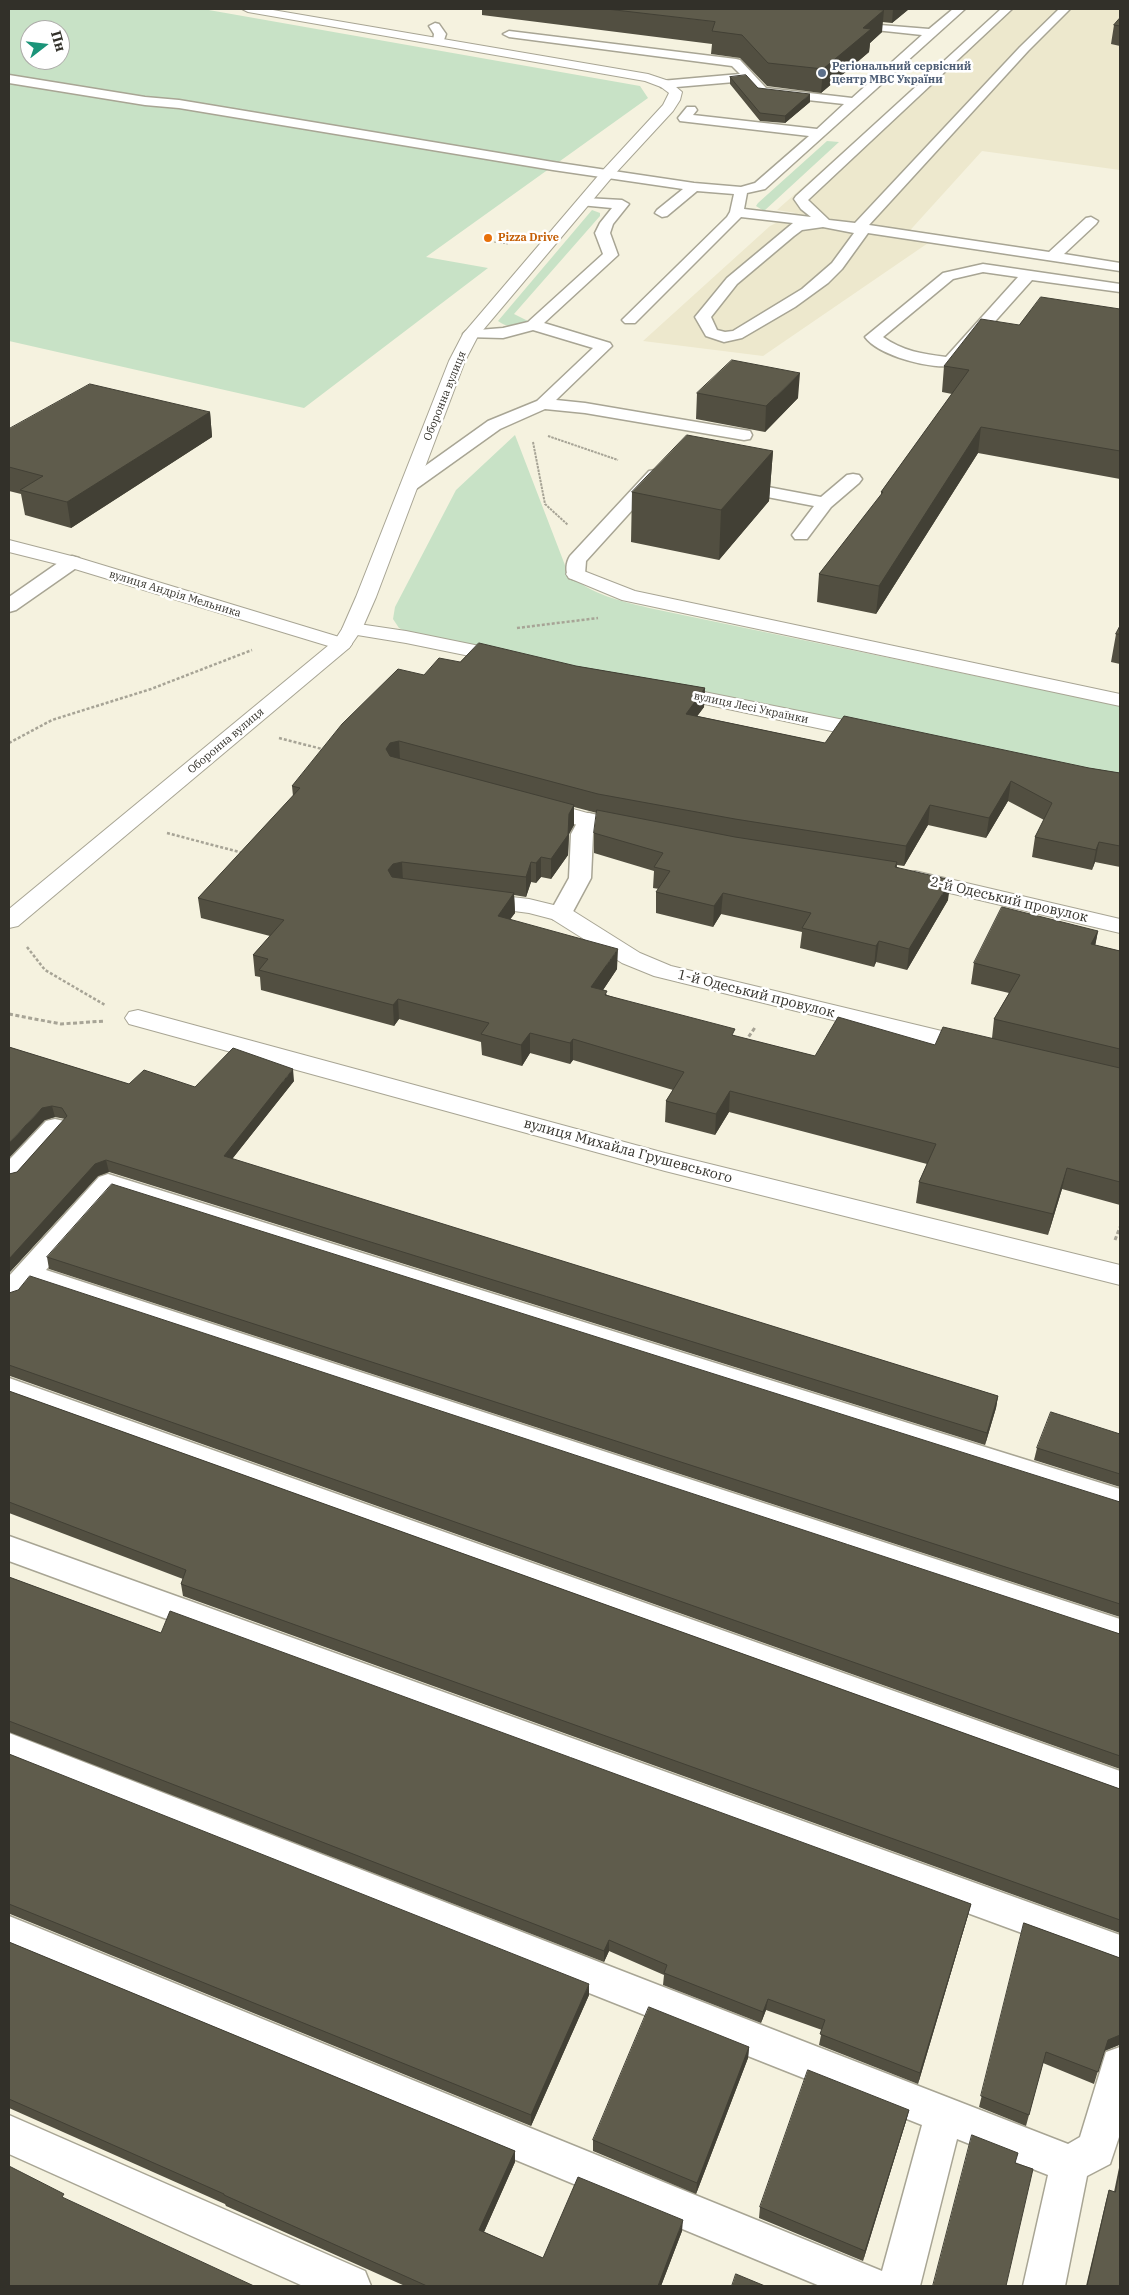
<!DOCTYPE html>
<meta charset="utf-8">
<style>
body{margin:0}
#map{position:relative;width:1129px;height:2295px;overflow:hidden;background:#f5f2df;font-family:"IBM Plex Serif",serif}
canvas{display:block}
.frame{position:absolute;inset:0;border:10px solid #323029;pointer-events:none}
.north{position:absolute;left:20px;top:20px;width:50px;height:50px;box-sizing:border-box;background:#fff;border:1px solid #adaca9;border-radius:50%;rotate:74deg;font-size:14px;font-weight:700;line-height:20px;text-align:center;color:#323029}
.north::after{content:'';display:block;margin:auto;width:18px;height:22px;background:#1b9479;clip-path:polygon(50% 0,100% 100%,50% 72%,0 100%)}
</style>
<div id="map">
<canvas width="1129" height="2295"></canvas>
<div class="frame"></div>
<div class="north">Пн</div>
</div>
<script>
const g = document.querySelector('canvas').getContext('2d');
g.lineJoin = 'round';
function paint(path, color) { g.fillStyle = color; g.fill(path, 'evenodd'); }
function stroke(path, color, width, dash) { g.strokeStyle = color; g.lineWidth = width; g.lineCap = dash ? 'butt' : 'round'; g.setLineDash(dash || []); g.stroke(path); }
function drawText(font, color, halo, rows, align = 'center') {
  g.font = font + ' "IBM Plex Serif",serif'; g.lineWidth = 5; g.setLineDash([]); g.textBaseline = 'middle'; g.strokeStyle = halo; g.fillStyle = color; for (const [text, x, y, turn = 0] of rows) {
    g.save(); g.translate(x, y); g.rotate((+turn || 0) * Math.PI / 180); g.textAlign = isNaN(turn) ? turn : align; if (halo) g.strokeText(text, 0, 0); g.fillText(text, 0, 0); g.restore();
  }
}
const built = new Path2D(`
 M1003,9h117v161l-138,-19 -78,86 27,4 -168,115 -120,-15 127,-115 26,-13 -19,-3z`);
const green = new Path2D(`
 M9,9h194l437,77 8,12 -222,159 62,11 -184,140 -295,-67zM30,30h30v30h-30z
 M827,141l12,1 -75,69 -8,-5 2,-3z
 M592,210l8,3v3l-86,98 16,8c-11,4 -22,7 -32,-1z
 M515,435l53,138c22,22 56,29 86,36l466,97v72l-709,-144 -12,-6 -6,-9 2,-12 61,-117z`);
const pathFar3 = new Path2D(`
 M494,242l14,2`);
const pathFar2 = new Path2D(`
 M548,436l70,24
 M533,442l12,62 23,21`);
const pathFar1 = new Path2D(`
 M517,628l81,-10
 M279,738l47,12
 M9,743l43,-23 99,-31 101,-39
 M167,833l76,20
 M27,947l18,23 60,35`);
const path = new Path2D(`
 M9,1014l52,10 44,-3
 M745,1042l11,-16
 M1115,1240l5,-13`);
const service = new Path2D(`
 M953,9h12l-200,180 -18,4 -3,16 67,8 -10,-8 -7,-10 2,-3 205,-187h11l-204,191 21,20 26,3 165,-176 39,-38h11l-42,42 -159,174 180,27 37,-34 5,-1 7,4 -2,3 -32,30 56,9v8l-252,-38 -26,36 -14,14 -33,24 -53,31 -18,4 -18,-6 -11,-19 32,-39 66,-55 -52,-6 -106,106h-10l-3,-3 105,-103 3,-5 4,-18 -37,-3 -30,25 -5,1 -7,-4 2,-3 26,-21 -130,-19 -374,-62 -34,-3 -136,-22v-8l136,22 34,3 374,62 141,21 47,4 14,-4 54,-47 -129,-15 -2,-3 9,-11h8l2,3 -4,5 124,14 27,-25 -82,-9 -4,-1 -12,-13 -81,7 -4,-1 -2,-3 2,-3 79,-7 -8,-8 -223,-29 -6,-3 6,-3 227,28 4,1 26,28 86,10 70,-63 -75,-8 -6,-3 2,-2 86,7zM823,227l31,6 -22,30 -30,26 -69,42 -8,1 -8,-2 -6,-13 26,-33 57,-48 8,-6z
 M435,23l4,1 7,10 -3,9 -4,1 -6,-3 1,-7 -5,-8z
 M585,198l37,2 7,4 -16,20 -3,9 8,22 -74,68 66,20 2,3 -56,54 29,3 159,27 6,1 2,4 -2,4 -6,1 -159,-27 -40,-4 -45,20 -84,60h-12l-3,-4 3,-4 84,-60 49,-20 56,-53 -60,-18 -30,8 -37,-1 -3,-3 3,-3 37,-3 25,-6 75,-68 -8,-21 5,-10 12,-15 -32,-3 -2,-3 2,-3z
 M983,264l137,20v8l-88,-12 -76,85c-22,6 -77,-9 -91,-28l78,-64zM983,272l35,5 -72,80c-23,-3 -44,-6 -63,-20l70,-58z
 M655,470l6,1 3,4 -78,86 -1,13 -2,4 -7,2 -7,-2c-4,-6 -3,-16 1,-22l79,-85z
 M853,474l6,1 3,4 -3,4 -28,24 -24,32h-12l-3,-4 22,-29 -78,-15 -6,-1 -3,-4 3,-4 6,-1 85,16 26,-22z
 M72,556l7,2 2,4 -2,4 -63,44 -7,2v-15l56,-39z
 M589,813l8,2 3,5 -7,14 -2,44 -22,41 -8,2 -8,-2 -4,-5 20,-36 2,-44 10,-19z
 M55,1119l9,2 4,6 -4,6 -46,49 -9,3v-25l37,-39z
 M108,1174l1012,315v24l-1007,-319 -67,76 1074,349v26l-1088,-359 -13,15 -10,3v-28l90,-99z
 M9,1378l1111,393v30l-1111,-401z
 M9,1536l1111,399v34l-1111,-408z
 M9,1733l1059,411 12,-7 26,-85 14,-5v87l-10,30 -23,12 -22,110h-42l25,-111 -91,-36 -37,147h-100l-811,-336v-34l873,355 40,-146 -913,-362z
 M9,2115l356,156 6,15h-68l-294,-132z`);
const minor = new Path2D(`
 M9,540l70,18 270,82 3,4 -3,4 -7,2 -7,-2 -270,-82 -56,-14z
 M576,568l59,23 485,103v12l-498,-106 -53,-22 -3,-4 3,-4z
 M352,623l54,8 103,21 7,2 3,4 -3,4 -7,2 -103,-21 -61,-10 -3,-4 3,-4z
 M669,685l205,41 8,2 3,5 -3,5 -8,2 -212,-45 -4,-4 4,-4z
 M537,799l54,15 48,9 4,5 -4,5c-24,6 -84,-15 -110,-22l-3,-5 3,-5z
 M915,871l205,48v14l-213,-50 -4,-5 4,-5z
 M477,893l52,6 41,10 70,44 31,13 304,73 9,2 4,6 -4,6 -9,2 -321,-79 -32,-13 -70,-44 -23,-6 -61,-8 -3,-5 3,-5z
 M138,1010l527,143 455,112v20l-455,-114 -536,-147 -4,-6 4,-6z`);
const tertiary = new Path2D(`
 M242,9h25l381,65 21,7 13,11 -2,8 -7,11 -60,65 -135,160 -13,25 -89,236 -14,32 -13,19 -331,278 -9,2v-19l326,-269 7,-11 14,-32 93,-236 14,-27 140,-164 60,-65 6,-12 -8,-6 -16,-6 -397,-69z`);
const wall = new Path2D(`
 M482,9h427l-17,14 -10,-1v10l-12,11 -1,9 -48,41 -54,-7 -27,-28 -29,-4 1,-10 -230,-29z
 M1120,18v28l-9,-2 3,-19z
 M730,77l28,11 52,14 -25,21 -25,-2 -30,-37z
 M1120,309v170l-142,-26 -102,161 -59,-12 2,-28 62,-79v-3l71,-98 -10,-2 2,-26 75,-41z
 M697,393l101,5 -33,34 -69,-13z
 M210,412l2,25 -141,91 -46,-13 -4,-21 -12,-3v-62z
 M773,451l-4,50 -50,59 -88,-18 1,-50z
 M1120,626v38l-9,-2 5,-28z
 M460,662l116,4 129,22 -1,19 -7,9 128,27 264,25 31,5v94l-25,-5 -3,8 -60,-13 3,-20 9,-17 -36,-19 -22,37 -58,-13 -24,41 -7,-1v2l51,33 -41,70 -31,-8 -2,5 -74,-19 2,-16 -81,-18 -8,13 -57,-14v-21l3,-3 -6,-1 1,-17 -60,-18v-20l3,-20 -23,-6v18l-5,9 -1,21 -17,24 -10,-2 -5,6 -5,-1 -5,15 -12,-2 1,18 -5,6 107,50 -14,21 4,5 128,41 80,20 120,-11 57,-7 2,-19 15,-26 -38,-9 3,-21 124,-32 -3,14 25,6v254l-58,-16 -14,46 -132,-32 3,-21 8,-18 -198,-52 -14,23 -50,-13 1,-21 7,-11 -100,-30 -3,4 -40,-11 -8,13 -40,-11 -1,-13 -82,-23 -5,7 -133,-36 -1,-13 -5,-1 -2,-21 17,-19 -69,-18 -3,-20 95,-102 -1,-10 132,-111z
 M9,1047l120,37 66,3 99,-6 -62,78 766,237 -2,12 -11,37 -876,-273 -11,4 -89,97v-99l8,-2 48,-53 -10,-2 -10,3z
 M47,1257l1073,245v115l-1071,-348z
 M9,1293l1111,341v135l-1110,-393 -1,1z
 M9,1391l1111,398v144l-937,-337 -2,-12 2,-5 -174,-66z
 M1120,1434v53l-86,-27 3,-12z
 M9,1577l152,56 810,271 -3,11 -50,169 -99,-39 3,-15 -56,-20 -5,13 -98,-38 1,-10 -55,-24 -5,11 -595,-230z
 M9,1754l580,241 -58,131 -521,-212 -1,1z
 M1024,1923l96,35v88l-1,-1 -15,6 -10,33 -51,-21 -17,63 -47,-19z
 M9,1942l506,209v11l-31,70 59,26 139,-27 -21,55h-256l-179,-80 -1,-2 -216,-96z
 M749,2047l-1,11 -52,136 -103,-43v-11z
 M909,2110l-3,11 -43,140 -104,-43 1,-11z
 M1120,2163v123h-34l20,-85 3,-11 5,2z`);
const shadedWall = new Path2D(`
 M893,9h16l-17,14z
 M884,10l-2,22 -12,11 -1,9 -48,41 2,-24 40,-41z
 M810,94v8l-25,21v-7z
 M800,373l-2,25 -33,34 1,-26z
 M210,412l2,25 -141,91 -4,-26z
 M981,427l-3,26 -102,161 3,-28z
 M773,451l-4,50 -50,59 2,-50z
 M705,688l-1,19 -19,26 1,-19z
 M399,741l1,19 -13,8 -1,-19 4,-6z
 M1011,781l-3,20 -22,37 3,-20z
 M574,805v20l-5,9 -1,21 -17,24v-20l18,-45z
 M930,805l-2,20 -24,41 2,-20z
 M1099,842l-4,20 -3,8 4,-20z
 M541,857v20l-5,6v-20z
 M402,862l1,20 -8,2 -7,-14 5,-6z
 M531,862v20l-5,15v-20z
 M951,880l-3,20 -41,70 2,-21z
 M514,893l1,20 -17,23v-20z
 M723,893l-2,21 -8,13 1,-21z
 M1098,931l-4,21 -3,-8z
 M879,941l-3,21 -2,5 2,-21z
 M618,949l-1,20 -26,39v-21z
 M398,999l1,20 -5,7 -1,-21z
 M530,1033v20l-8,13 -1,-21z
 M573,1039v21l-3,4v-21z
 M293,1069l1,12 -69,87 -1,-12z
 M730,1091l-1,21 -14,23 1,-21z
 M52,1106l3,11 -10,3 -36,38v-15l33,-35z
 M106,1160l3,12 -11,4 -89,97v-14l86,-95z
 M1067,1168l-5,21 -14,46 5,-21z
 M998,1396l-2,12 -11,37 2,-12z
 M971,1904l-3,11 -50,169 2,-11z
 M609,1940v11l-5,11v-11z
 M589,1984v11l-58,131v-11z
 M768,1999l-2,11 -5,13 2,-11z
 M1120,2035v8l-1,2 -15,6 4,-11z
 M749,2047l-1,11 -52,136 1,-11z
 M909,2110l-3,11 -43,140 2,-10z
 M515,2151v11l-35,79 -1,-11z
 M683,2220l-1,11 -21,55h-3z`);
const building = new Path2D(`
 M607,9h263l14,1 -21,18 8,1 -48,40 -55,-6 -26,-28 -30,-4 3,-9z
 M1120,18v8l-6,-1z
 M746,75l12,13 52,6 -25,22 -25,-3 -30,-36z
 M1041,297l79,12v142l-139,-24 -102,159 -60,-12 64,-82h-2l88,-122 -25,-4 37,-47 38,6z
 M732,360l68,13 -34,33 -69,-13z
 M90,384l120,28 -143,90 -47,-12 23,-14 -34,-9v-38z
 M687,435l86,16 -52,59 -89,-18z
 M1120,626v8h-4z
 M479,643l97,23 129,22 -19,26 139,29 19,-27 245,52 31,5v73l-21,-4 -3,8 -61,-13 17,-34 -41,-22 -22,37 -59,-13 -24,41 -171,-27 -137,-25 -199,-53 -9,2 -4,6 4,7 184,49 -5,9 -1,21 -17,24 -10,-2 -5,6 -5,-1 -5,15 -124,-15 -9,2 -5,6 4,7 122,16 -16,23 120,33 -27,38 16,4 -2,4 130,34 -3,6 83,21 23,-39 97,28 8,-18 177,41v114l-53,-14 -14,46 -134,-32 17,-38 -206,-53 -14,23 -50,-13 18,-29 -111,-33 -3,4 -40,-10 -9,12 -40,-11 8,-11 -91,-24 -5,6 -134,-35 9,-11 -15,-4 31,-35 -86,-22 102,-110 -8,-2 50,-62 56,-55 26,6 15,-17 21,4z
 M597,810l138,27 162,25 -2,5 56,13 -42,69 -30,-8 -3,5 -74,-18 9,-15 -88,-20 -9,13 -58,-14 14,-21 -16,-4 9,-14 -69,-20z
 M1002,907l96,24 -7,13 29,7v98l-126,-30 26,-44 -46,-12z
 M9,1047l120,37 15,-14 51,17 38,-39 60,21 -69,87 774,240 -11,37 -881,-273 -11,4 -86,95v-85l8,-2 50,-56 -5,-8 -10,-2 -10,2 -33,35z
 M112,1184l1008,318v102l-1073,-347z
 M30,1276l1090,358v122l-1111,-391v-72l9,-3z
 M9,1391l1111,398v131l-939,-336 5,-14 -177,-68z
 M1051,1412l69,22v40l-83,-26z
 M9,1577l152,56 9,-22 801,293 -51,169 -100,-39 5,-14 -57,-21 -5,13 -99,-39 3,-8 -58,-25 -5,11 -595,-230z
 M9,1754l580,230 -58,131 -522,-211z
 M1024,1923l96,35v77l-12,5 -10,32 -52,-20 -17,63 -48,-19z
 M9,1942l506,209 -36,79 64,28 35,-81 105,43 -25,66h-231l-203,-91v-1l-215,-95z
 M649,2007l100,40 -52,136 -104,-43z
 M808,2070l101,40 -44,141 -105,-44z
 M972,2135l46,18 -3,10 18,6 -27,117h-73z
 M9,2166l55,28 -2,3 192,89h-245z
 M1120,2168v118h-33l22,-96 6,2z
 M736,2274l29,12h-33z`);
const markers = [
 [822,73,5,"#5c6f8a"],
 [488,238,5,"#e8710a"]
];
const farServicenames = [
 ["Регіональний сервісний",832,67],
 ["центр МВС України",832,80]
];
const farFoodnames = [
 ["Pizza Drive",498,238]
];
const farStreetnames = [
 ["Оборонна вулиця",445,396,-68],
 ["вулиця Андрія Мельника",175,594,17],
 ["вулиця Лесі Українки",751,708,12],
 ["Оборонна вулиця",226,741,-40]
];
const streetNames = [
 ["2-й Одеський провулок",1009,900,13],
 ["1-й Одеський провулок",756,994,14],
 ["вулиця Михайла Грушевського",628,1151,15]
];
paint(built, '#ede8cd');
paint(green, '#c8e2c6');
stroke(service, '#a8a594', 3);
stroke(minor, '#a8a594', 2);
stroke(tertiary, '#a8a594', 2);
stroke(pathFar3, '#a7a496', 1, [2, 1]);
stroke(pathFar2, '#a7a496', 2, [2.5, 1]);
stroke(pathFar1, '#a7a496', 2.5, [3, 2]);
stroke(path, '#a7a496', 3, [4, 2.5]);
paint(service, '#fff');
paint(minor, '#fff');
paint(tertiary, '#fff');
paint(wall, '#524f41');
paint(shadedWall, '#424035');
paint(building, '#5f5c4c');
stroke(building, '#424035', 1);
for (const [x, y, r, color] of markers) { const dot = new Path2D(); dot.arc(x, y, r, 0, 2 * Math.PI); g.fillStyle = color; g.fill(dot); stroke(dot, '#fff', 2); }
drawText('bold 11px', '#4e5e75', '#fff', farServicenames, 'left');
drawText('bold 11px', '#c56008', '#fff', farFoodnames, 'left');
drawText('11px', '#323029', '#fff', farStreetnames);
drawText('14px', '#323029', '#fff', streetNames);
</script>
